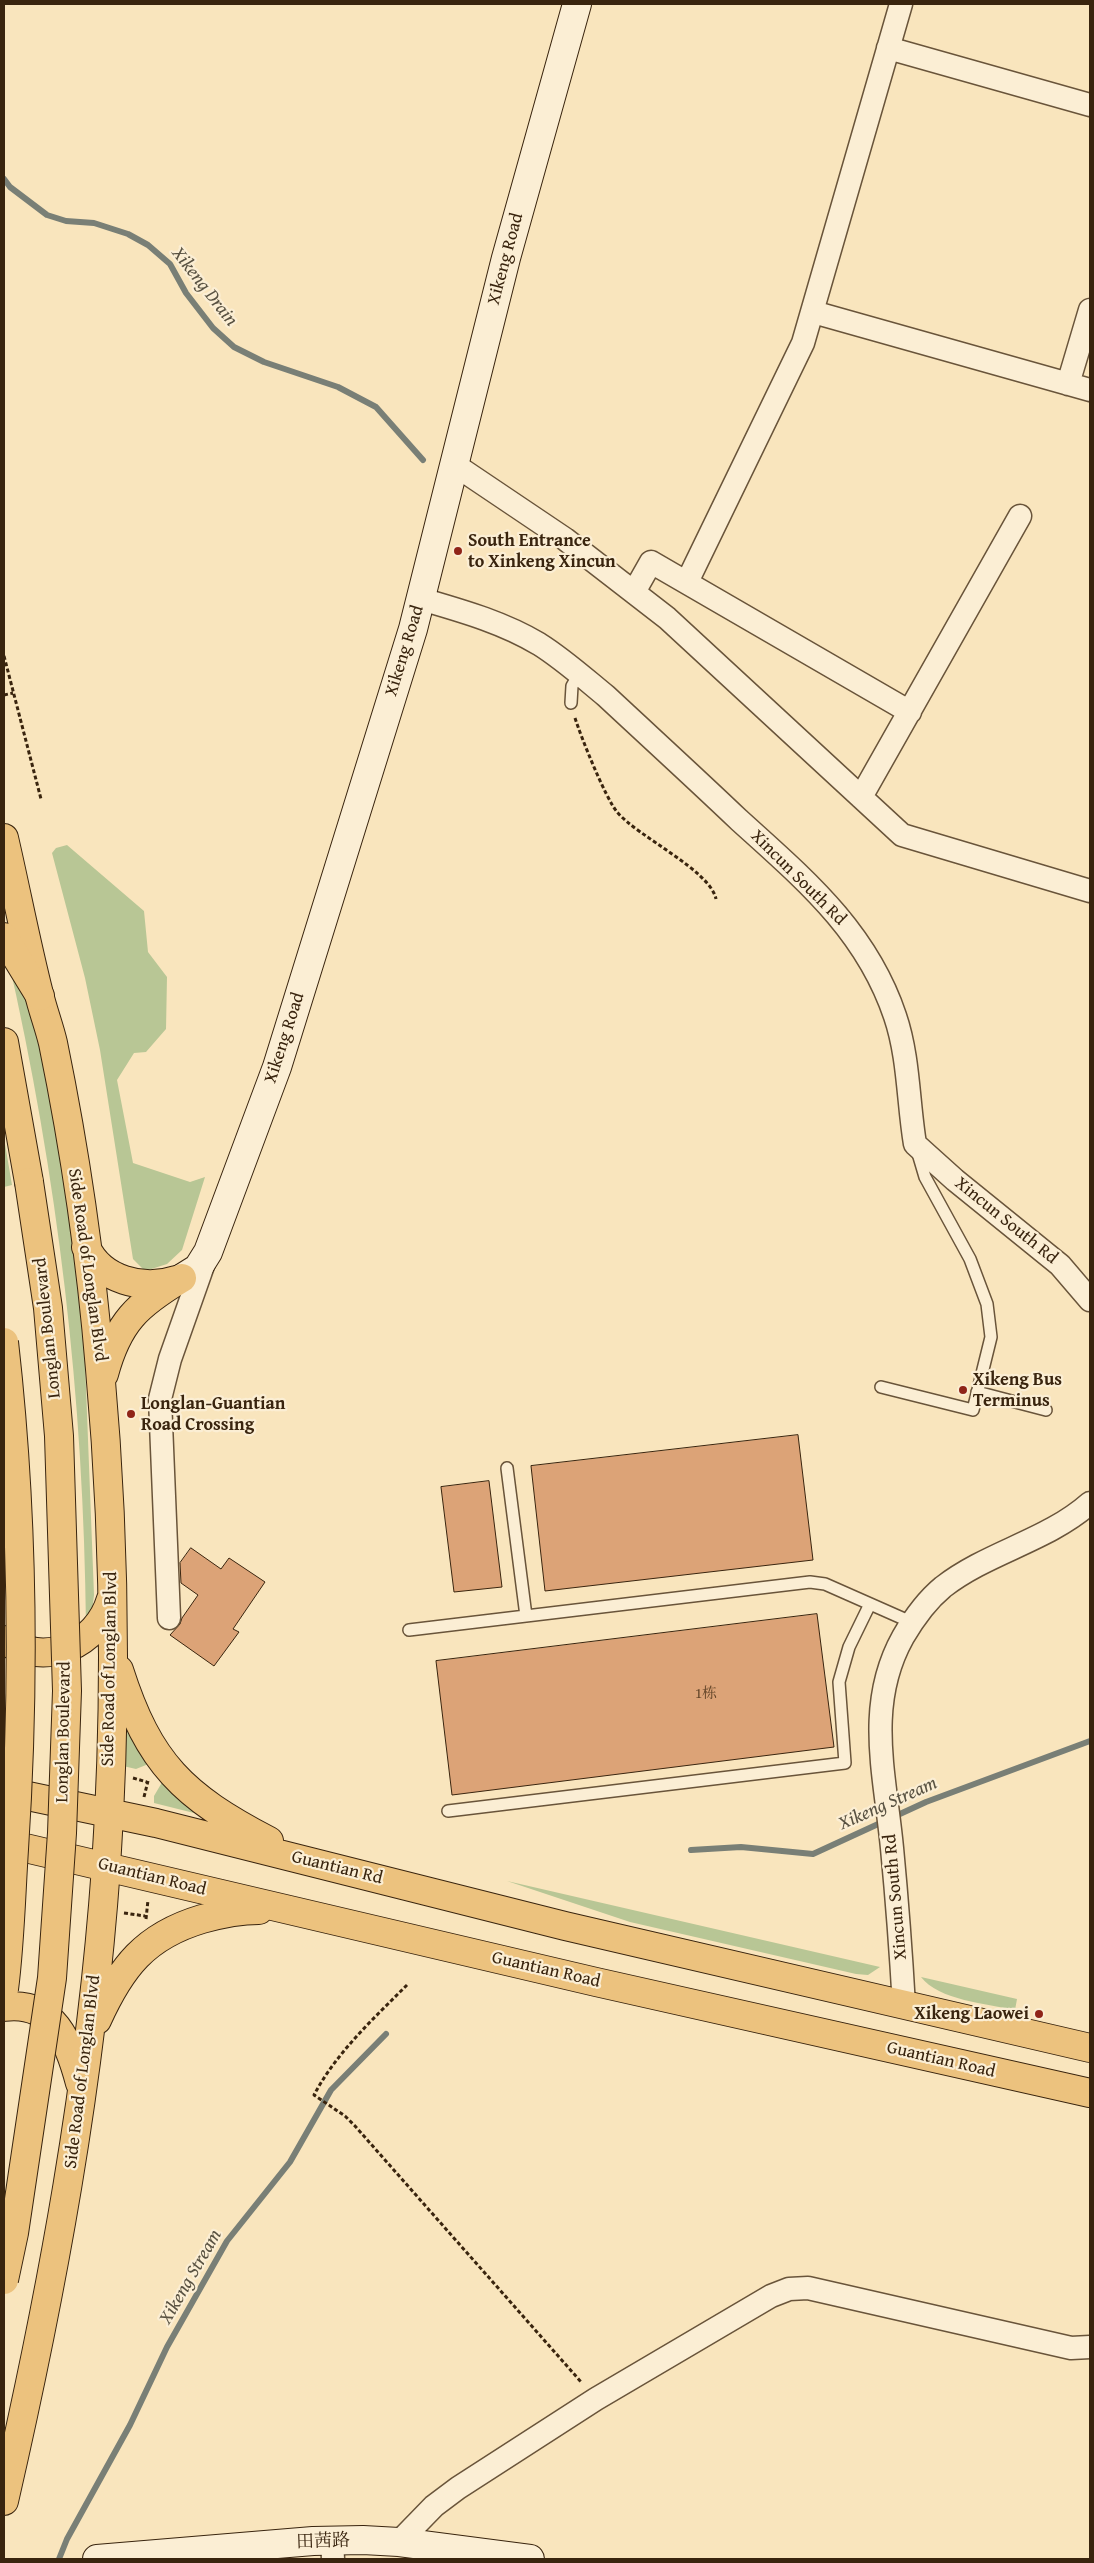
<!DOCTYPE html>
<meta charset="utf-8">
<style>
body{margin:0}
#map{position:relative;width:1094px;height:2563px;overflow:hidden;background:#f9e5bd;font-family:"Gentium Book Plus",serif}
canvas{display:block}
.frame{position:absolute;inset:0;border:5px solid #39240e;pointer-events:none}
</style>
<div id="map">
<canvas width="1094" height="2563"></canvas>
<div class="frame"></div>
</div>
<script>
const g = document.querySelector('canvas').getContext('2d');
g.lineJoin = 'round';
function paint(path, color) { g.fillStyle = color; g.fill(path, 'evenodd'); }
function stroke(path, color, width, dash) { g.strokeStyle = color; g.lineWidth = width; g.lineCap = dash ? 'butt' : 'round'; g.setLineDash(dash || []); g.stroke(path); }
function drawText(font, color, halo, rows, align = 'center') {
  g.font = font + ' "Gentium Book Plus","Noto Serif SC",serif'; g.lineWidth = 4.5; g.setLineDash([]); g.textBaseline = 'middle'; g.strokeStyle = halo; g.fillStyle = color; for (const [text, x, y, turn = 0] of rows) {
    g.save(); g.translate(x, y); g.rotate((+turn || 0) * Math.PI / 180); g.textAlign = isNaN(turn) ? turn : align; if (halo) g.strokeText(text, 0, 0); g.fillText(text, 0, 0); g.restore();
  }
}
const green = new Path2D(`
 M67,845l77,66 4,41 19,25 -1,52 -20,23 -12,1 -17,27 16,83 57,19 15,-5 -23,73 -15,14 -22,7 -12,-12 -33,-209 -15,-72 -33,-125 4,-5z
 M7,954l19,43 20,67 36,220 12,311 -2,16 -6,16c-2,-229 -28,-450 -79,-673z
 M4,1138l8,47 -8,2z
 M129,1722l22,41 -15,6 -13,-3 1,-43z
 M164,1779l36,31 -2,4 -44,-11v-7z
 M507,1881l373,86 -12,8 -12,-1 -226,-52z
 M921,1977l96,22 -2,11c-27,-6 -77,-10 -94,-33z`);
const stream = new Path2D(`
 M4,179l6,8 37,28 19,6 28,2 34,11 20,11 22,19 16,29 27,35 21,19 30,15 74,25 38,20 47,53
 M691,1850l50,-3 72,7 113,-52 164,-61
 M59,2559l8,-20 63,-114 37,-78 60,-106 63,-79 41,-72 55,-56`);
const building = new Path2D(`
 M798,1435l15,125 -268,31 -14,-125z
 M489,1481l13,106 -48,5 -13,-105z
 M191,1548l30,21 8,-11 36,24 -32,47 6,3 -25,34 -44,-31 10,-11 2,-6 16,-23 -17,-12 -1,-20z
 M817,1614l17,133 -382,48 -16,-134z`);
const path = new Path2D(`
 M4,656l37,143
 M4,695l9,-2
 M575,718c6,19 30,79 42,94 21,25 93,58 99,87
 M133,1778l14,4
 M144,1797l4,-16
 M124,1913l21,3
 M146,1919l2,-19
 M407,1985c-33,33 -71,68 -93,110l31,21 10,10 227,257`);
const lane = new Path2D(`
 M571,703l1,-17 7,-12
 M881,1387l92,23 18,-73 -4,-33 -17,-45 -45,-82 -8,-27
 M977,1392l69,18
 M507,1468l19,148
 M409,1630l401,-48 15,2 86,38
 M448,1811l397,-48 -6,-81 10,-35 21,-43`);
const street = new Path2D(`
 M888,48l202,57
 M813,312l277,78
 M1068,384l22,-74
 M455,465l110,74 102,79 235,217 188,56
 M687,582l116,-239 98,-339
 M634,592l17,-30 259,150
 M421,599c41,12 81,23 118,45 24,15 45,34 67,52 44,41 89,82 133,124 65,59 127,110 156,196 14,41 13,86 20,128l40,36 105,85 30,35
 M861,797l159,-281
 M169,1618l-9,-219 10,-40 36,-102
 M904,2006c-3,-53 -7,-106 -12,-158 -7,-74 -27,-143 11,-211 11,-19 23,-36 40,-50 45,-35 104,-46 147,-84
 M332,2541l1,18
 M399,2542l35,-36 24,-18 138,-89 175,-103 18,-7 19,-1 263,60 19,-1`);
const secondary = new Path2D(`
 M182,1278l16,-10 10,-16 69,-185 136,-438 93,-371 71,-254
 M97,2559l216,-18 50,-1 36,2 131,17`);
const primary = new Path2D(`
 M4,838c12,52 22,105 35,156 4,17 10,32 14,49 22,107 38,217 47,326 15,166 17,333 6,498 -15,214 -54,425 -102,634
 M86,1247c15,33 57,44 90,33
 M104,1374c14,-52 33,-69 78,-96
 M4,1640c41,28 93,6 107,-41
 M119,1670c30,94 64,126 150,171
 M4,1791l152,32 409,103 525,122
 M4,1843l592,139 494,111
 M4,2007c50,-7 65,35 76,76
 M97,2020c24,-53 48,-84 105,-101 18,-5 37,-9 57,-9`);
const highway = new Path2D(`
 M4,937l36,59
 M4,1042l25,140`);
const highwayBridge = new Path2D(`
 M4,1342c19,168 21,339 10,507 -3,47 -4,94 -10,140
 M4,2280l10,-47 38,-255 10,-145 5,-142 -8,-255 -11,-128 -19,-126`);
const markers = [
 [458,551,5,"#8f2418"],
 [963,1390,5,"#8f2418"],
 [131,1414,5,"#8f2418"],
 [1039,2014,5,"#8f2418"]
];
const numberNames = [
 ["1栋",706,1694]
];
const streetNames = [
 ["Xikeng Road",506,259,-75],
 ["Xikeng Road",405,651,-73],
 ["Xincun South Rd",798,878,45],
 ["Xikeng Road",285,1038,-72],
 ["Xincun South Rd",1006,1221,39],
 ["Side Road of Longlan Blvd",87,1265,82],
 ["Longlan Boulevard",48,1328,-96],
 ["Side Road of Longlan Blvd",110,1669,-89],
 ["Longlan Boulevard",64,1732,-89],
 ["Guantian Rd",337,1868,14],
 ["Guantian Road",152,1877,14],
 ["Xincun South Rd",896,1897,-95],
 ["Guantian Road",546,1970,13],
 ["Guantian Road",941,2060,13],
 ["Side Road of Longlan Blvd",83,2072,-83],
 ["田茜路",323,2542,-2]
];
const poiNames = [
 ["South Entrance",468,541],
 ["to Xinkeng Xincun",468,562],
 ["Xikeng Bus",973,1380],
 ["Terminus",973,1401],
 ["Longlan-Guantian",141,1404],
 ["Road Crossing",141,1425],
 ["Xikeng Laowei",1029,2014,"right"]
];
const waterNames = [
 ["Xikeng Drain",204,287,52],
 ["Xikeng Stream",888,1804,-24],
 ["Xikeng Stream",191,2277,-60]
];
paint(green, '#b8c695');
stroke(stream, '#797f76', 6);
paint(building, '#dca377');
stroke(building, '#39240e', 1);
stroke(lane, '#69543a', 14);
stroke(street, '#69543a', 25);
stroke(secondary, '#39240e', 30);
stroke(primary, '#39240e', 30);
stroke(highway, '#39240e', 30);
stroke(path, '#39240e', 3, [4, 2.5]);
stroke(lane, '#fbeed4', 11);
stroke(street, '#fbeed4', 22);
stroke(secondary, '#fbeed4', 28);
stroke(primary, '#ecc27e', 28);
stroke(highway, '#ecc27e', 28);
stroke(highwayBridge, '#39240e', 30, []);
stroke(highwayBridge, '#ecc27e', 28);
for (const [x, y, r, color] of markers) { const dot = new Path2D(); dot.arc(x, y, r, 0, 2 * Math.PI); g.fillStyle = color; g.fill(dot); stroke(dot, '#fbeed4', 2); }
drawText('15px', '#624428', null, numberNames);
drawText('18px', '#39240e', '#fbeed4', streetNames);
drawText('bold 18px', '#39240e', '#fbeed4', poiNames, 'left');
drawText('italic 19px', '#595242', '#fbeed4', waterNames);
</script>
